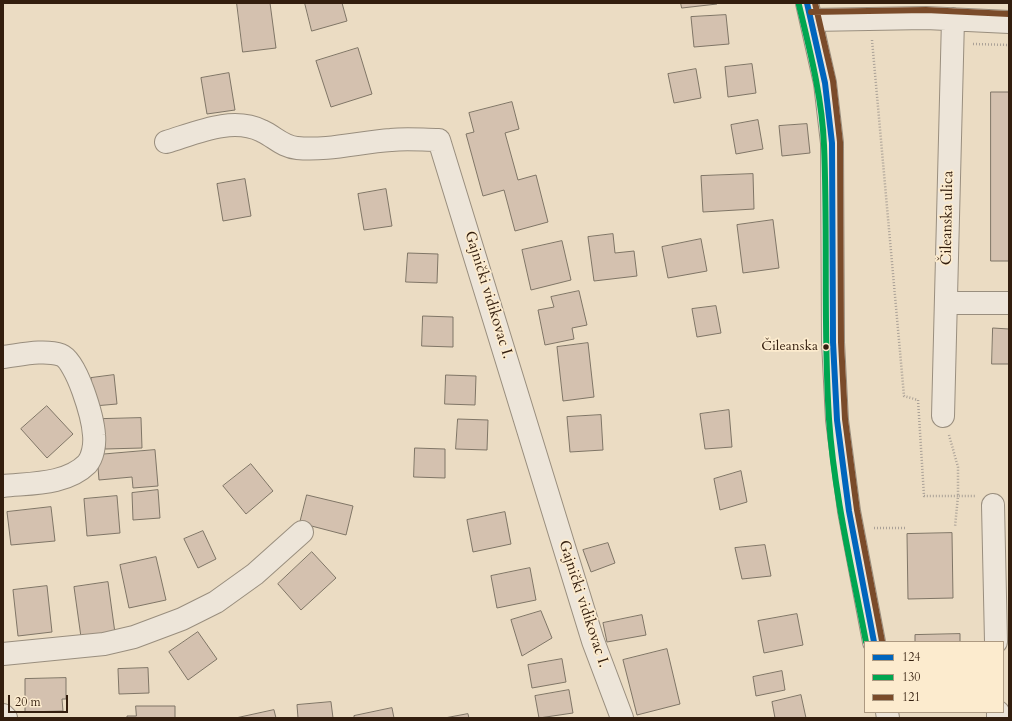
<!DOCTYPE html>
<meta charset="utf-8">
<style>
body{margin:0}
#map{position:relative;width:1012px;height:721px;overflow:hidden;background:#ebdcc3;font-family:Cardo,serif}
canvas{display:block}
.frame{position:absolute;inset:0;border:4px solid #331e0e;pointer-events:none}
.legend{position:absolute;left:864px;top:641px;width:140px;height:72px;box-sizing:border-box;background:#fcebce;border:1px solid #ac9981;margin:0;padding:5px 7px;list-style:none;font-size:12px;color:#331e0e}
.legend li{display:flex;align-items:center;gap:8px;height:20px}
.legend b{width:20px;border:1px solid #ac9981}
.scale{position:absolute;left:8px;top:695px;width:60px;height:18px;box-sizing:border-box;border:2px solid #331e0e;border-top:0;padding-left:5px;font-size:12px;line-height:14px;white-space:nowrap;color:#331e0e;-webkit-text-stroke:3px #fcebce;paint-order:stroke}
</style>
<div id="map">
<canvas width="1012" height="721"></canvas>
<div class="frame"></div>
<ul class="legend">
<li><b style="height:5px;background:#0065bd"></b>124</li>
<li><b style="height:5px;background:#00a651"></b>130</li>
<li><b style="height:5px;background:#7a4b2a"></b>121</li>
</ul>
<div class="scale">20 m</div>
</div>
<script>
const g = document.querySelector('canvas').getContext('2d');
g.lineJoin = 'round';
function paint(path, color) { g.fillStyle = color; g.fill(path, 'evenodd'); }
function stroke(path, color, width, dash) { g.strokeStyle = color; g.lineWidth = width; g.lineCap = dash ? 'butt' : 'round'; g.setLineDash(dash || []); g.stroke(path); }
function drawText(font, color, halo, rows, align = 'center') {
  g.font = font + ' Cardo,serif'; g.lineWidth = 3.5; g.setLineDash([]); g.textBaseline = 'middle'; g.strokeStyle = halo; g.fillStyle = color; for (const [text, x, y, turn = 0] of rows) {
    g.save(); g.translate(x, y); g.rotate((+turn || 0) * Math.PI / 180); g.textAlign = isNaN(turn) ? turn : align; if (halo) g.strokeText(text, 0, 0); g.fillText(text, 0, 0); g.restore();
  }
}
const building = new Path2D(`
 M237,3h33l6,45 -33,4z
 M305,3h37l5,18 -35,10z
 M681,3h36v1l-35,4z
 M726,15l3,29 -35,3 -3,-30z
 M358,48l14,46 -41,13 -15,-46z
 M752,64l4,29 -28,4 -3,-30z
 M696,69l5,29 -27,5 -6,-29z
 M229,73l6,37 -28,4 -6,-36z
 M991,92h18v169h-18z
 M512,102l7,27 -14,4 13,47 18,-5 12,47 -33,9 -11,-41 -21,6 -17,-62 8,-2 -5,-19z
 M758,120l5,29 -27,5 -5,-29z
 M807,124l3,29 -28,3 -3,-30z
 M753,174l1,35 -51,3 -2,-36z
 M245,179l6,37 -28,5 -6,-37z
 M386,189l6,37 -28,4 -6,-36z
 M773,220l6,48 -36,5 -6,-48z
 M613,234l2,19 19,-2 3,25 -43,5 -6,-44z
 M701,239l6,32 -39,7 -6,-31z
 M562,241l9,39 -40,10 -9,-40z
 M408,253l30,1 -1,29 -31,-1z
 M579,291l8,34 -15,3 2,11 -29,6 -7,-35 16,-3 -3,-10z
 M716,306l5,27 -24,4 -5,-28z
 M423,316l30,1v30l-31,-1z
 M993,328l16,1v35h-17z
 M588,343l6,54 -31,4 -6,-54z
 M114,375l3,29 -23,2 -3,-28z
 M446,375l30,1 -1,29 -30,-1z
 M47,406l26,28 -26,24 -26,-29z
 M729,410l3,37 -27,2 -5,-35z
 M601,415l2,35 -33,2 -3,-35z
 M141,418l1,30 -37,1 -2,-30z
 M458,419l30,1 -1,30 -31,-1z
 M415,448l30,1v29l-31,-1z
 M155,450l3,36 -25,2 -1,-11 -33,3 -2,-25z
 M251,464l22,27 -27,23 -23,-28z
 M741,471l6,31 -27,8 -6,-31z
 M158,490l2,28 -27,2 -1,-27z
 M307,495l46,11 -7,29 -46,-12z
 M117,496l3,37 -33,3 -3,-37z
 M51,507l4,34 -44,4 -4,-33z
 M505,512l6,32 -38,8 -6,-32z
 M203,531l13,28 -18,9 -14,-29z
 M952,533l1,65 -45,1 -1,-65z
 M608,543l7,20 -24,9 -8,-22z
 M765,545l6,31 -29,3 -7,-31z
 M312,552l24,26 -35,32 -23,-26z
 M156,557l10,43 -37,8 -9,-43z
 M530,568l6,32 -39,8 -6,-32z
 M108,582l7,51 -34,4 -7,-50z
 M47,586l5,46 -34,4 -5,-46z
 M541,611l11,27 -30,18 -11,-36z
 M797,614l6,31 -39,8 -6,-32z
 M642,615l4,20 -39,7 -4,-19z
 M198,632l19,27 -29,21 -19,-28z
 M960,634v8h-45v-7z
 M667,649l13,55 -43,11 -14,-55z
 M562,659l4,23 -34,6 -4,-23z
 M148,668l1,25 -30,1 -1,-25z
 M782,671l3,19 -29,6 -3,-19z
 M66,678v21h-4l1,12 -38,1v-33z
 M569,690l4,23 -34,5 -4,-22z
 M801,695l5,23h-31l-3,-16z
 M331,702l2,16h-35l-1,-13z
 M136,706h39v12h-48v-2h9z
 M392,708l2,10h-40v-2z
 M274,710l2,8h-40z
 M468,714l1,4h-24z`);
const path = new Path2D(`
 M872,40l32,356 14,4 6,96h34l-3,31
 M973,44l36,1
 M949,435l9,32v29h17
 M874,528h33`);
const minor = new Path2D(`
 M807,3l18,80 7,60 1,199 4,78 12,91 25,131
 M811,20l115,-2 83,4
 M166,142c30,-9 66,-26 96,-11 13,6 21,16 35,17 31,3 63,-6 94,-8 16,-2 32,0 48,0l154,501 29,77
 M946,303h63
 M3,357c17,-2 41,-8 58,-2 16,6 32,63 33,80 1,9 -1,22 -7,29 -21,21 -57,19 -84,22
 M943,416l10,-397
 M993,505l3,137
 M3,654l101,-10 30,-7 48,-18 34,-17 39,-28 47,-42
 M887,712l1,6
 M998,712v6
 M3,715l3,3`);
const bus1 = new Path2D(`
 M807,3l18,80 7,60 1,199 4,78 12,91 25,131`);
const bus2 = new Path2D(`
 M799,5c11,46 23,92 25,140 4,91 -1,183 5,274 5,75 23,149 37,223`);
const bus3 = new Path2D(`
 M815,3l18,78 7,61 1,200 4,77 12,91 25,131
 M811,12l115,-2 83,4`);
const markers = [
 [826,347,3.5,"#331e0e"]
];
const busNames = [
 ["Čileanska",818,347]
];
const streetNames = [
 ["Čileanska ulica",948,218,-89],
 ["Gajnički vidikovac I.",488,295,73],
 ["Gajnički vidikovac I.",583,604,72]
];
paint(building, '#d4c1af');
stroke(building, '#7f7566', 1);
stroke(minor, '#998e7e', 24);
stroke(path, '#aaa197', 2.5, [1, 2]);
stroke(minor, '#ede5d9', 22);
stroke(bus1, '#0065bd', 6);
stroke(bus2, '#00a651', 6);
stroke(bus3, '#7a4b2a', 6);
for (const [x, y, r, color] of markers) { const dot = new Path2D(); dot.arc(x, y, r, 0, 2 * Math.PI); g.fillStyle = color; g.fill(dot); stroke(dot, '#fcebce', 1.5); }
drawText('14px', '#331e0e', '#fcebce', busNames, 'right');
drawText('15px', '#331e0e', '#fcebce', streetNames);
</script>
